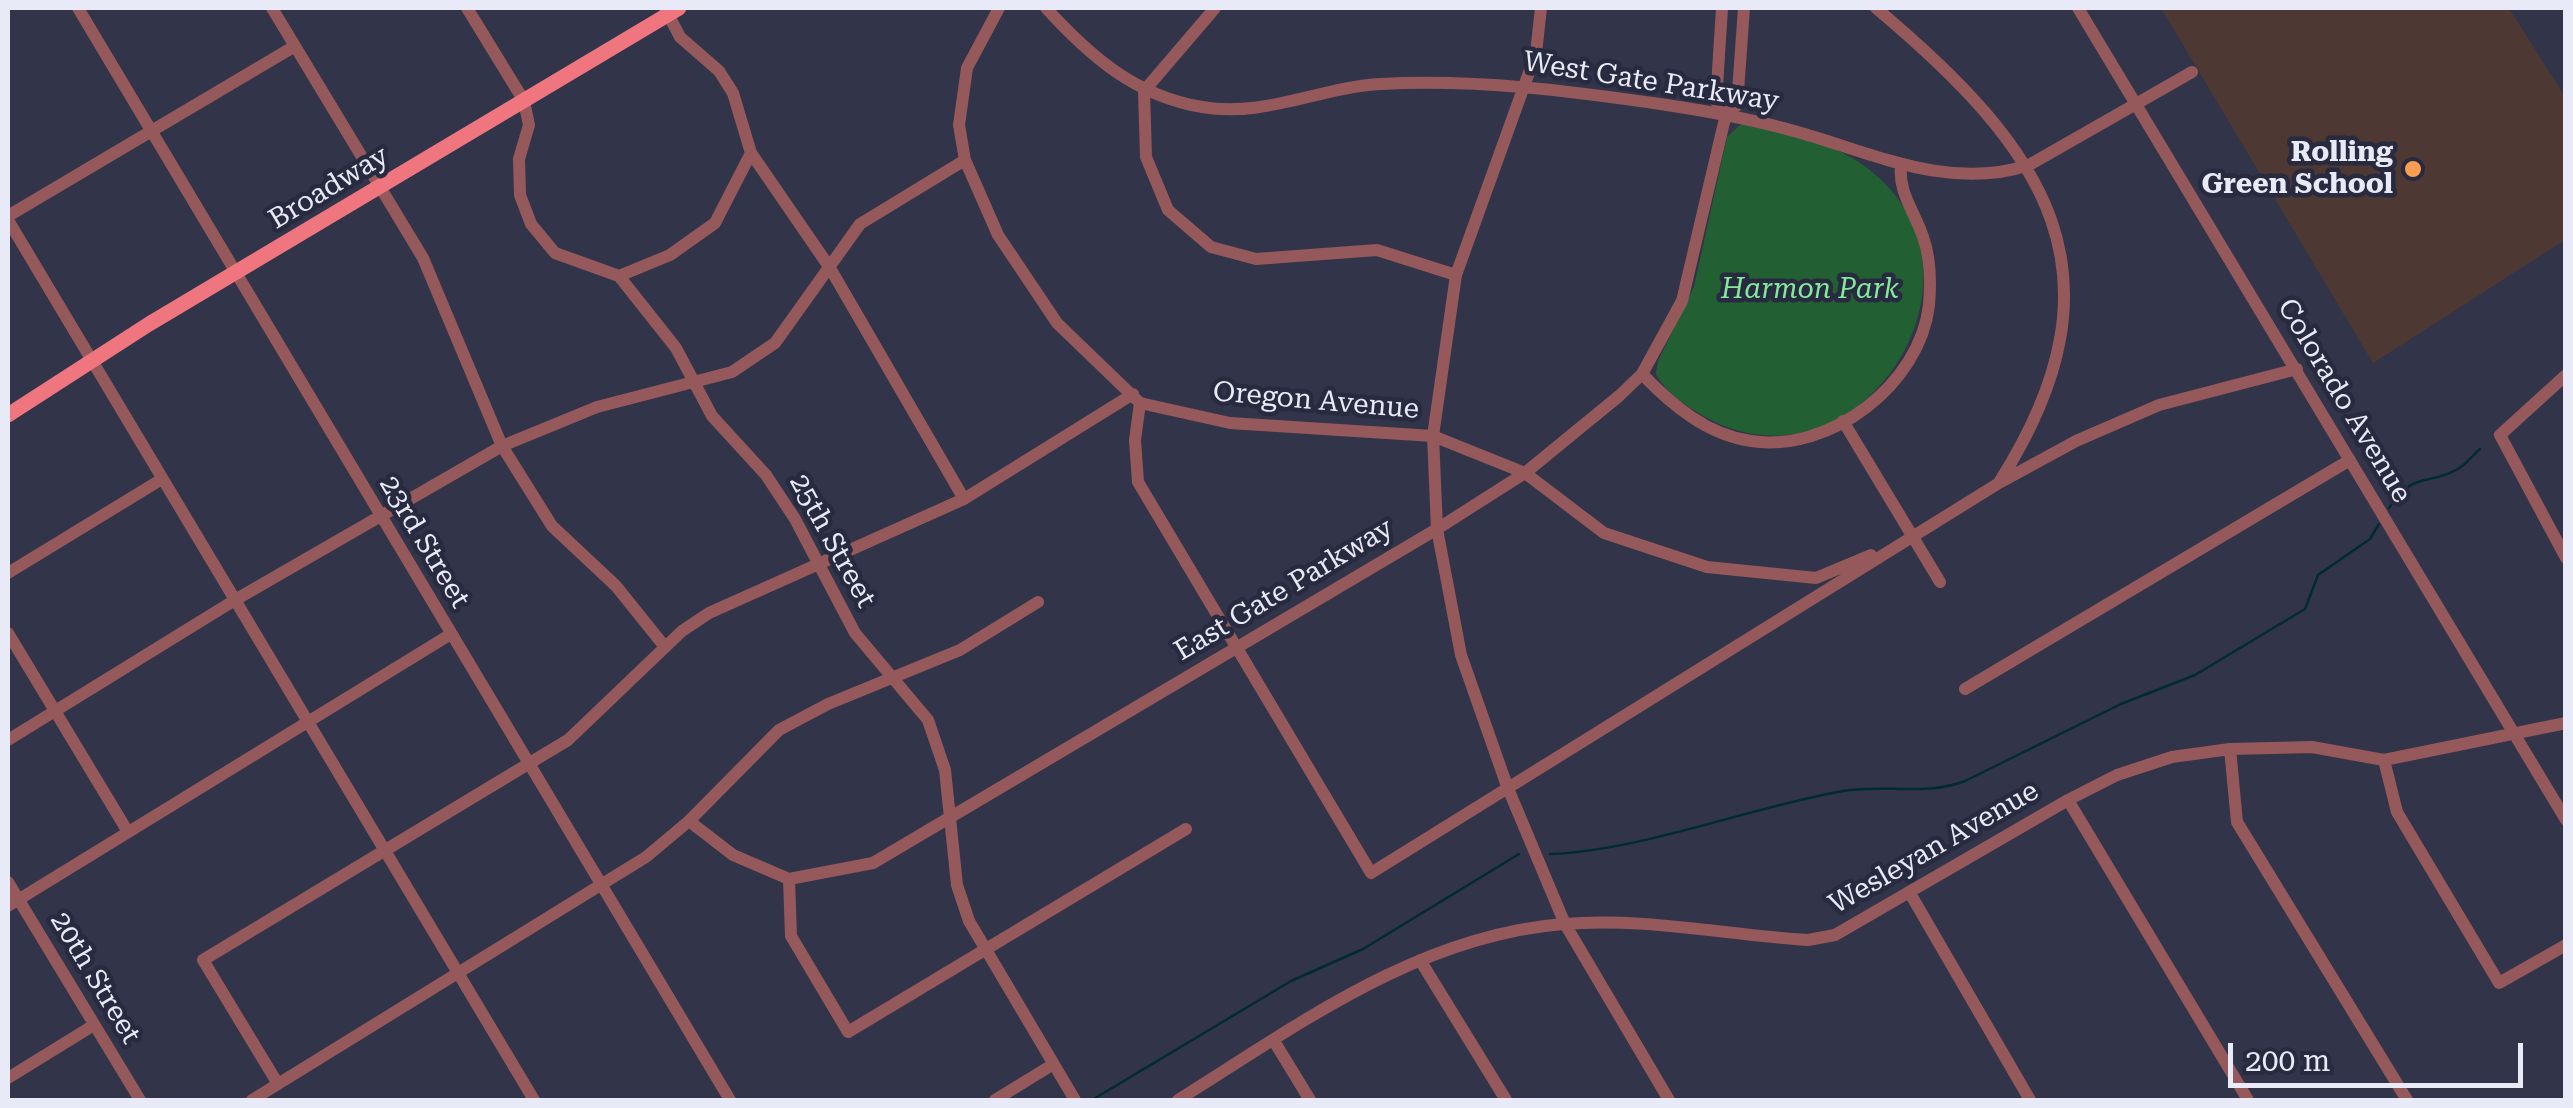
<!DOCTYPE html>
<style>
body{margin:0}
#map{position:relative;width:2573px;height:1108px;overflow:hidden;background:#323549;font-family:"Roboto Serif",serif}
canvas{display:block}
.frame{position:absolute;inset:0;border:10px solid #e8eaf8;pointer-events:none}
.scale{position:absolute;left:2228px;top:1043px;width:295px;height:45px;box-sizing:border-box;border:5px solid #e8eaf8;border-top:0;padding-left:12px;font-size:30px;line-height:35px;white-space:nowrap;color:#e8eaf8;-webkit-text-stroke:8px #282a3f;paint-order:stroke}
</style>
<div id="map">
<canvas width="2573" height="1108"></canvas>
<div class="frame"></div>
<div class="scale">200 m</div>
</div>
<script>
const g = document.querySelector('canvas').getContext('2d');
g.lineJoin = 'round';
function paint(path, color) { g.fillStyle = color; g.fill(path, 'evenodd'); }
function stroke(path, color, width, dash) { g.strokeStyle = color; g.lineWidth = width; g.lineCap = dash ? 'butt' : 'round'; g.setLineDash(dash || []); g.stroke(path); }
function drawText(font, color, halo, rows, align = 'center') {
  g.font = font + ' "Roboto Serif",serif'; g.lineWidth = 9; g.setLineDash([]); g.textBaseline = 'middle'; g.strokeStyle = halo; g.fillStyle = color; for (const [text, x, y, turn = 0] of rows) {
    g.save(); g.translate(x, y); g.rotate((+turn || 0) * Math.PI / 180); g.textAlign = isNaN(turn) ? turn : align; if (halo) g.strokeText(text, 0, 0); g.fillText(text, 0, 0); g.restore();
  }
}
const education = new Path2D(`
 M2161,8h348l56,89v143l-192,123z`);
const green = new Path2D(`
 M1741,124c37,8 84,16 116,37 157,102 7,341 -150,257 -19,-11 -40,-24 -51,-44l2,-13 36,-74 33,-150z`);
const stream = new Path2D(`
 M2389,508c22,-36 40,-23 67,-38 9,-4 17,-15 24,-21
 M1550,854c90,-3 201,-47 293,-63 40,-7 84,5 122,-10l156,-77 74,-29 110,-66 13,-34 52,-36 9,-15
 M1092,1100l199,-119 72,-32 156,-95`);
const minor = new Path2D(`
 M78,8l652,1092
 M272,8l151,250 79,188 50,80 64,60 49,61
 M467,8l57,93 5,24 -10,34 1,36 11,29 24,29 64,23 57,72 36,68 54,59 29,44 60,114 73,87 17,50 12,115 12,36 106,179
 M665,8l15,29 39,34 14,22 18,60 79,115 134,231
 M999,8l-32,60 -8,57 6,35 33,75 59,88 83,80 90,20 203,13 92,37 79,60 103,34 109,11 55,-23
 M1046,8c44,48 89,88 156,99 62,11 119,-20 179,-23 97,-5 190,7 286,21 46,7 90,15 134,28 74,21 149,58 228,32l163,-93
 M1215,8l-71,83 2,66 22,53 43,37 45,12 121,-9 79,25
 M1541,8l-5,45 -80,222 -23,161 4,93 24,126 46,131 58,138 104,176
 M1722,8l-6,94 10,12
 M1876,8c169,142 256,264 124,473
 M2078,8l488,812
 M8,216l287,-170
 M8,220l526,880
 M619,276l51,-21 45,-32 36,-70
 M1642,374c30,31 65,61 109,67 80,12 169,-57 178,-136 2,-23 2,-46 -6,-68 -8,-25 -25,-44 -22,-72
 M2566,375l-66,60 66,123
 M1140,403l-5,37 3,42 233,391 628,-390 77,-42 83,-36 138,-36
 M1843,421l97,161
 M8,573l154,-94
 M8,633l120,199
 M1965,689l385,-229
 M8,740l227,-140 267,-154 95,-39 135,-35 43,-29 85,-119 105,-64
 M2230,749l7,73 170,278
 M2384,760l13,52 102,171 67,-38
 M2068,800l180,300
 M689,821l44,34 56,24 84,-16 564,-334 88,-56 94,-77 23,-22 40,-73 44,-187 11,-9 7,-97
 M789,879l2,57 57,96 338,-203
 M8,882l132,218
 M1911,895l119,205
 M8,906l443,-272
 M1420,960l86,140
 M1274,1041l36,59
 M8,1078l86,-53
 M278,1084l-75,-124 365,-220 114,-109 27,-18 255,-114 169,-105
 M252,1100l394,-243 43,-36 90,-91 49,-26 132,-54 78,-48
 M995,1100l57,-35
 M1178,1100c120,-75 239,-164 385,-176 81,-7 164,11 245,16l27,-5 233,-135 49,-25 55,-18 58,-8 82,-2 72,13 182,-37`);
const major = new Path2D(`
 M8,415l141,-91 530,-316`);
const markers = [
 [2413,169,10,"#fc9d52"]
];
const streetNames = [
 ["West Gate Parkway",1651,82,9],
 ["Broadway",329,188,-31],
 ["Oregon Avenue",1316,401,5],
 ["Colorado Avenue",2344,401,59],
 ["25th Street",832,541,61],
 ["23rd Street",424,542,59],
 ["East Gate Parkway",1284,590,-31],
 ["Wesleyan Avenue",1934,848,-30],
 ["20th Street",95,978,59]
];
const poiNames = [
 ["Rolling",2393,153],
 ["Green School",2393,185]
];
const parkNames = [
 ["Harmon Park",1810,290]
];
paint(education, '#4d3834');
paint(green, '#226033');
stroke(stream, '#002c30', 2.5);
stroke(minor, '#95595b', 12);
stroke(major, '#ef767e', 15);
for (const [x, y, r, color] of markers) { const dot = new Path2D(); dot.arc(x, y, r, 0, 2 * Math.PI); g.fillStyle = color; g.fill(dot); stroke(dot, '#282a3f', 4); }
drawText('28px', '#e8eaf8', '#282a3f', streetNames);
drawText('bold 28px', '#e8eaf8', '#282a3f', poiNames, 'right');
drawText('italic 28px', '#84ea9b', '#282a3f', parkNames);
</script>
